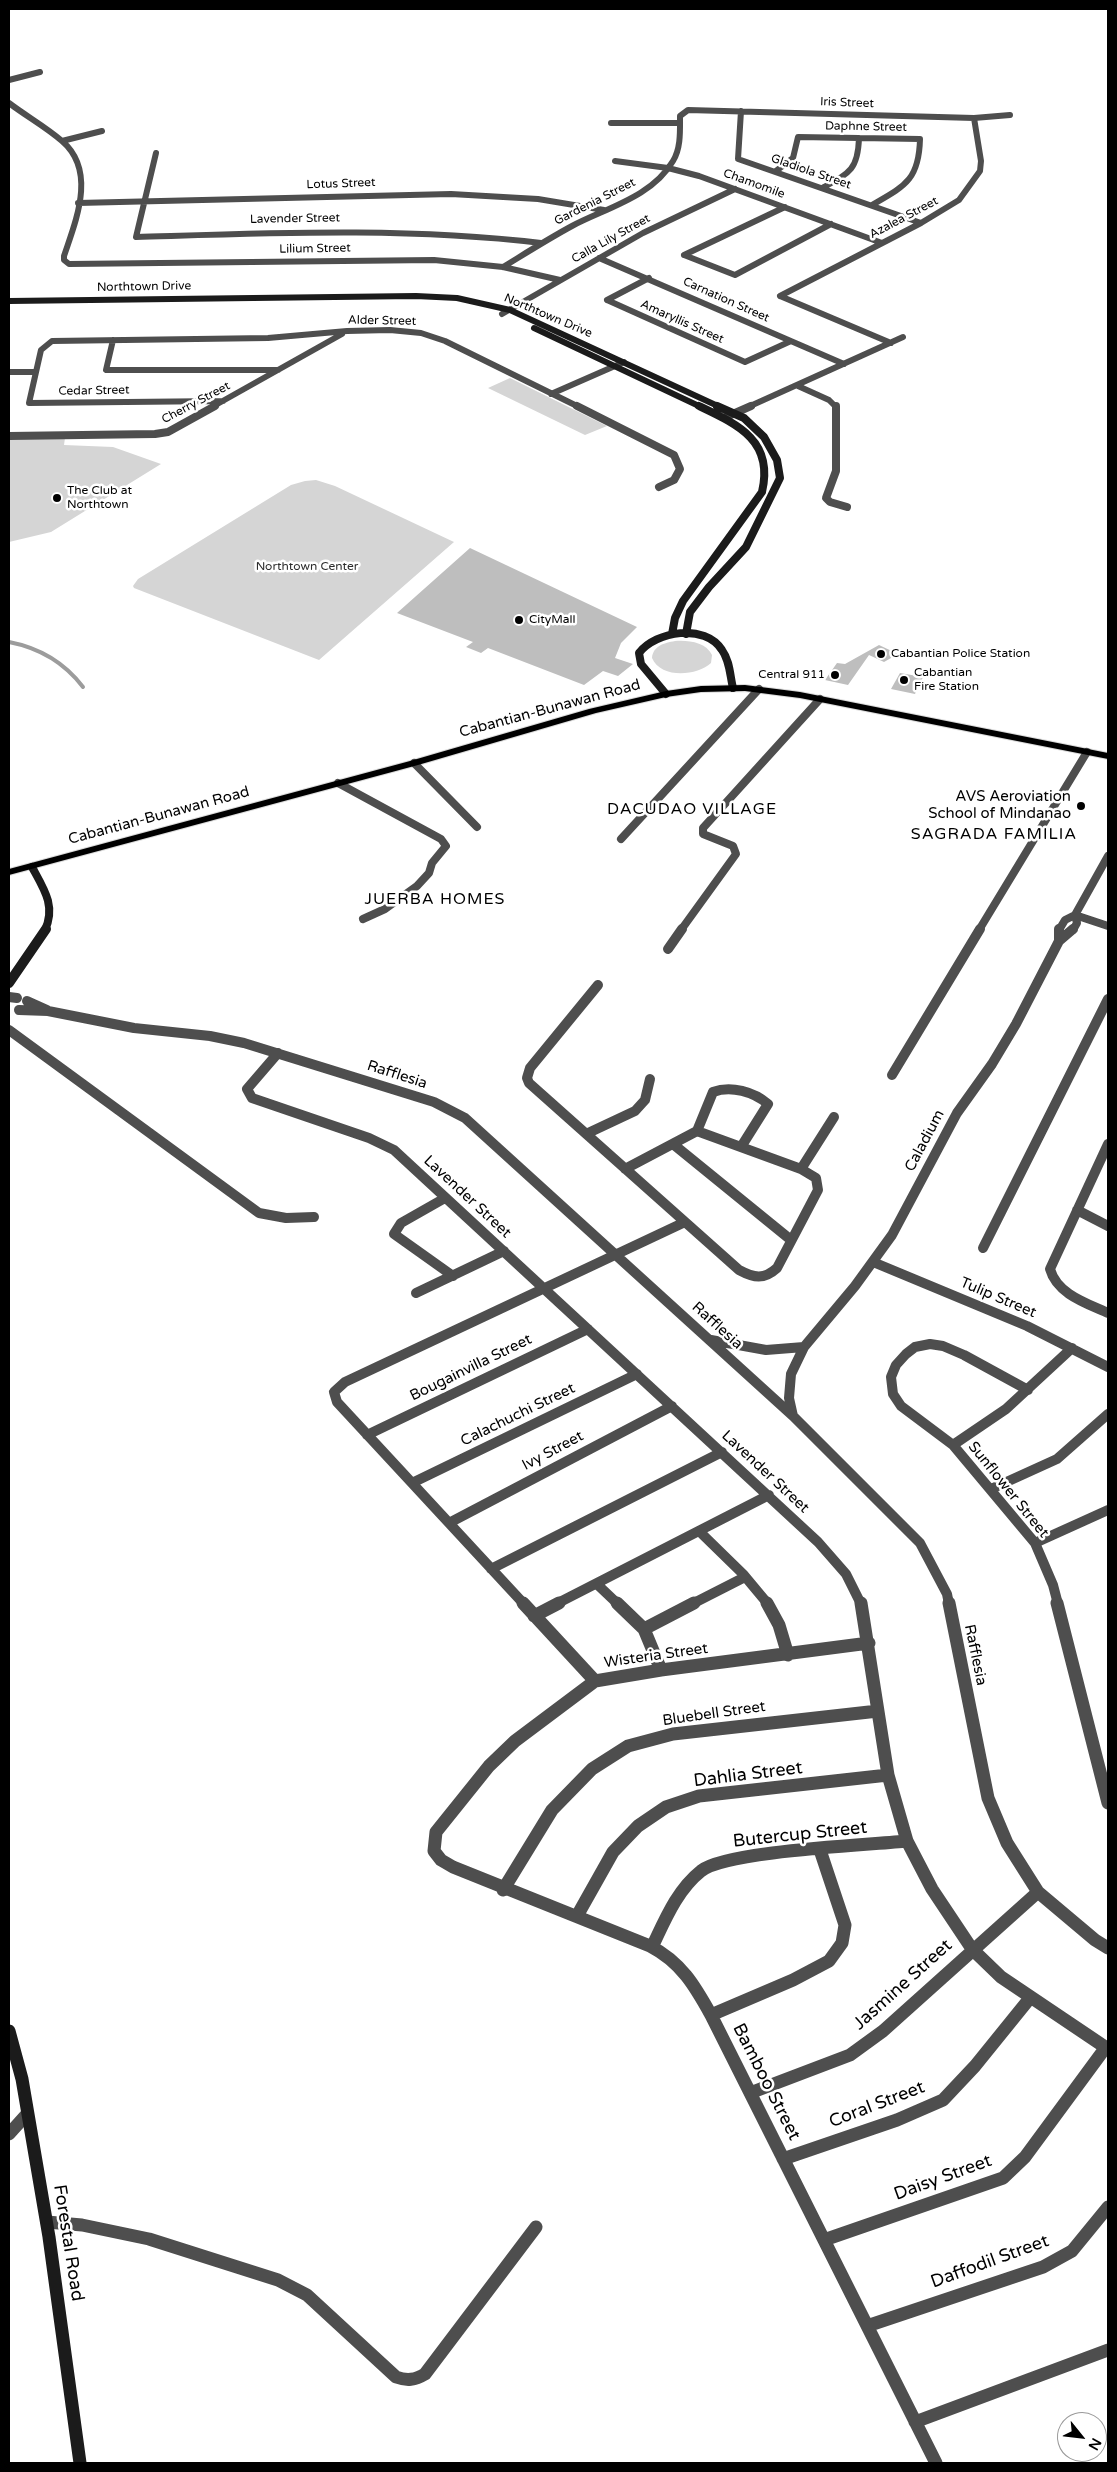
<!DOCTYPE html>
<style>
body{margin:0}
#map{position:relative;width:1117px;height:2472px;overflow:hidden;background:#fff;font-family:"Varela Round",sans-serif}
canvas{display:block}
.frame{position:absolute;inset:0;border:10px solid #000;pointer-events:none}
.north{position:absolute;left:1057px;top:2412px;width:50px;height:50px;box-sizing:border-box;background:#fff;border:1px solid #999;border-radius:50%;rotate:119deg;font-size:14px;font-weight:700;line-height:20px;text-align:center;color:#000}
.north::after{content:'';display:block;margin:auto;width:18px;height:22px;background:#000;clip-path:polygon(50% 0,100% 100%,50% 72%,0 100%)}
</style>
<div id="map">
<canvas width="1117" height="2472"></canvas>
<div class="frame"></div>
<div class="north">N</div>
</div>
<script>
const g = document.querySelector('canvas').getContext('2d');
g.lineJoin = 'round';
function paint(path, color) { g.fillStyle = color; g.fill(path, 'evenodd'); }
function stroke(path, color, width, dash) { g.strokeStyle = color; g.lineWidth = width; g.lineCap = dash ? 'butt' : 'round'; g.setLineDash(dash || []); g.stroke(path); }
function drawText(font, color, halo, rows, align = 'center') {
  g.font = font + ' "Varela Round",sans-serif'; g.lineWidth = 5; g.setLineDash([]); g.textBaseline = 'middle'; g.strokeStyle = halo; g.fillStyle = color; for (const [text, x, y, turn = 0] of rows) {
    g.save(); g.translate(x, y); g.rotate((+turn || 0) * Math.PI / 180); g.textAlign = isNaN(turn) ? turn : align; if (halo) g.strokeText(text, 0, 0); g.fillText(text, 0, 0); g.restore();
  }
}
const green = new Path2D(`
 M510,378l97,48 -22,9 -97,-47z
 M65,438l-1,7 49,2 48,17 -110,68 -42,10v-103z
 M316,480l19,6 119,56 -135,118 -185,-72 -1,-2 5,-7 153,-94 14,-4z
 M675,641c13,-1 31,1 37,14l-1,8c-14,13 -50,16 -59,-5 1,-12 12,-15 23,-17z`);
const stream = new Path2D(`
 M9,642c31,6 55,20 74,45`);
const building = new Path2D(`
 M470,548l167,79 -16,16 -6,15 18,6 -15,12 -15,-5 -19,14 -96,-37 -7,5 -15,-6 7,-5 -76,-29z
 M879,645l19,9 -14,8 -15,-7 -21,30 -23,-5 12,-17 8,1z
 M900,673l23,4 -8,17 -24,-5z`);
const streetFar3 = new Path2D(`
 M9,80l31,-8
 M9,103c17,13 37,24 53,38 35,30 14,79 2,115v4l5,4 365,-4 69,7 57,13
 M741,111l-3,48 183,64
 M611,123h69
 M62,141l40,-10
 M156,153l-20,84c136,-4 270,-10 405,6
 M615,161l53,7 31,8 183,67
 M776,171l17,-13 5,-21 122,2c-1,41 -15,47 -48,66
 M824,187c26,-14 34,-18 35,-49
 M78,203l373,-9 87,5 66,11
 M684,255l51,20 96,-51
 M684,255l101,-48
 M599,258l245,106
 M503,267c23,-14 45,-28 69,-41 34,-18 80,-29 101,-65 8,-13 7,-30 7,-45l8,-6 286,8 36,-3
 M780,296l141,-73 38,-23 21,-29 1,-10 -7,-43
 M780,296l111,47
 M607,300l138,62 46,-21
 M607,300l42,-22
 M502,314l141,-81 92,-44
 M113,340l-7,30h172
 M9,372h27
 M798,386l31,14 7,7
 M551,394l73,-32
 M223,401l-194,2 12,-53 11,-9 216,-3 79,-7 43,-1 31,3 24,8 134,66
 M212,407l130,-73
 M748,407l155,-70`);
const streetFar2 = new Path2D(`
 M577,406l97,49 6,14 -6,11 -15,7
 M836,406v65l-10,27 4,4 17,5
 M726,417l25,-11
 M9,436l146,-2 13,-2 47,-26
 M414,763l63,64
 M338,783l103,56 5,7 -14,17 -3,10 -12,13 -32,23 -22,10
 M621,839l138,-150
 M1075,915l33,11
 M681,930l55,-76 -3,-8 -30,-12v-6l117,-129
 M979,930l108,-178
 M1059,930l6,-10 10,-5 33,-59
 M1073,930l4,-7 -2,-8`);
const streetFar1 = new Path2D(`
 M1059,929v12
 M668,949l14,-20
 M598,985l-68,83 -3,10 2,5 210,187c15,8 25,10 38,-2l41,-78 -2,-12 -15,-9 -104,-38
 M9,997l8,1
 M27,1001l20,9
 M19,1010l29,1 86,17 76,8 34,7 190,59 31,16 328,298 127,127 27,51 2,10
 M9,1030l250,183 27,5 28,-1
 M278,1053l-31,36 5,9 117,40 25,12 424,392 28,32 15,30
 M892,1075l88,-146
 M586,1134l49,-23 10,-11 5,-21
 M673,1144l118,96
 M1108,1144l-58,125c7,25 36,34 58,44
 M625,1169l72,-38 16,-39c18,-7 41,0 55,12l-27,43
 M801,1169l33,-52
 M445,1198l-44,25 -7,11 59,42
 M1077,1210l31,16
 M983,1248l125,-249
 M873,1262l154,64 81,41
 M416,1293l88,-42
 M711,1340l55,10 38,-3
 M1028,1390l-64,-35 -21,-9 -13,-2 -15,3 -9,7 -10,11 -5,12 2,17 8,12 52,39 82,98 18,42 5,19
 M793,1416l-4,-18 2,-24 13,-27 51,-61 37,-51 65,-122 35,-49 24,-40 43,-83 14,-12
 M367,1435l221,-106
 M953,1445l53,-36 66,-61
 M412,1483l225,-109
 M991,1489l66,-30 51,-45
 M449,1523l223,-117
 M700,1532l43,42 25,30
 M1035,1543l73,-33
 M491,1569l231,-117
 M598,1585l20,19
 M524,1604l-187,-202 -3,-10 11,-10 340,-160
 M556,1604l213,-109
 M692,1604l53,-27`);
const street = new Path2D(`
 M523,1603l72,78
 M617,1603l27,26 17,41
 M767,1603l12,22 9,30
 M861,1603l27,172 19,66 25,48 40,60 29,28 107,72
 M949,1603l39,195 19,45 31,49 57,48 13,8
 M1057,1603l51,200
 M534,1616l25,-13
 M644,1629l50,-26
 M869,1643l-208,27 -66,11 -80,60 -26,25 -53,66 -2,19 7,9 12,7 197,79c31,16 45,40 61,69l225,448
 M503,1890l49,-80 40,-41 36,-23 45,-12 205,-23
 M577,1916l36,-64 25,-26 28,-19 33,-11 189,-21
 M652,1947c13,-27 25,-57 49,-76 24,-20 168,-26 206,-30
 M711,2015l82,-35 36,-19 13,-18 3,-18 -25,-75
 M750,2093l100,-38 33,-24 155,-139
 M9,2134l18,-20
 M783,2159l114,-39 46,-20 32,-34 55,-68
 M47,2222l35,3 67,14 129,41 29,15 89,82c11,4 19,3 29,-3l111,-147
 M824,2240l179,-62 22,-21 81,-110
 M867,2326l176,-59 29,-16 36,-44
 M915,2422l193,-72`);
const secondaryFar3 = new Path2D(`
 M9,301l407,-5 41,2 53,12 210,97
 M534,328l167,79`);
const secondaryFar2 = new Path2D(`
 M672,634l3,-16 8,-17 79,-109c12,-51 -23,-67 -63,-86
 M686,634l4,-22 19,-25 37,-40 34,-69 -3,-18 -13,-23 -20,-19 -27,-12
 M666,694l-25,-30 -2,-11c17,-22 66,-30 83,-3 8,11 8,26 11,38
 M32,867c12,22 24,39 13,63`);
const secondaryFar1 = new Path2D(`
 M9,983l37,-54`);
const secondary = new Path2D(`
 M9,2031l13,48 27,158 31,226`);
const primary = new Path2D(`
 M745,685l55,7 308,61v6l-308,-61 -55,-7 -44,1 -35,5 -70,16 -178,52 -409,110v-6l401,-108 179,-52 77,-18 35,-5z`);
const markers = [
 [57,498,5,"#000"],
 [519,620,5,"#000"],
 [881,654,5,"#000"],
 [835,675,5,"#000"],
 [904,680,5,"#000"],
 [1081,806,5,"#000"]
];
const farStreetnames = [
 ["Iris Street",847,103,2],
 ["Daphne Street",866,127,1],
 ["Gladiola Street",811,172,19],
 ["Lotus Street",341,184,-2],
 ["Chamomile",754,184,20],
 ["Gardenia Street",595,202,-27],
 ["Azalea Street",904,218,-28],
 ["Lavender Street",295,219,-1],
 ["Calla Lily Street",611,239,-29],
 ["Lilium Street",315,249,-1],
 ["Northtown Drive",144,287,-1],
 ["Carnation Street",726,300,24],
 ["Northtown Drive",548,316,23],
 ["Alder Street",382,321,1],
 ["Amaryllis Street",682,322,24],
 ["Cedar Street",94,391,-1],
 ["Cherry Street",196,403,-28]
];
const farPoinames = [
 ["The Club at",67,491],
 ["Northtown",67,505],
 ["CityMall",529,620],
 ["Cabantian Police Station",891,654],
 ["Cabantian",914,673],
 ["Fire Station",914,687],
 ["Central 911",825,675,"right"]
];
const farParknames = [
 ["Northtown Center",307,567]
];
const streetNames = [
 ["Cabantian-Bunawan Road",550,709,-15],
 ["Cabantian-Bunawan Road",159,816,-15],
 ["Rafflesia",397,1075,18],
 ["Caladium",925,1141,-62],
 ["Lavender Street",467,1197,43],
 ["Tulip Street",998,1298,23],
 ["Rafflesia",717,1326,42],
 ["Bougainvilla Street",471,1368,-26],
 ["Calachuchi Street",518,1415,-26],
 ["Ivy Street",553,1451,-28],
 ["Lavender Street",765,1472,43],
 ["Sunflower Street",1008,1490,51],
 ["Rafflesia",975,1655,78],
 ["Wisteria Street",656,1656,-8],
 ["Bluebell Street",714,1714,-8]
];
const poiNames = [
 ["AVS Aeroviation",1071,797],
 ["School of Mindanao",1071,814]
];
const neighbourhoodNames = [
 ["DACUDAO VILLAGE",692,810],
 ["SAGRADA FAMILIA",994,835],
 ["JUERBA HOMES",435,900]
];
const nearStreetnames = [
 ["Dahlia Street",748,1775,-7],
 ["Butercup Street",800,1835,-6],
 ["Jasmine Street",903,1985,-42],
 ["Bamboo Street",766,2082,63],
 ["Coral Street",877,2105,-21],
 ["Daisy Street",943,2178,-20],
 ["Forestal Road",68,2243,81],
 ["Daffodil Street",990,2262,-20]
];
paint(green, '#d5d5d5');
stroke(stream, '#9c9c9c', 4);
paint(building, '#bebebe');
stroke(primary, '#dbdbdb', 2);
stroke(streetFar3, '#4e4e4e', 6);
stroke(streetFar2, '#4e4e4e', 8);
stroke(streetFar1, '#4e4e4e', 10);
stroke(street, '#4e4e4e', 13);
stroke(secondaryFar3, '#1b1b1b', 6);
stroke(secondaryFar2, '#1b1b1b', 8);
stroke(secondaryFar1, '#1b1b1b', 10);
stroke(secondary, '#1b1b1b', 13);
paint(primary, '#000');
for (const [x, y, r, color] of markers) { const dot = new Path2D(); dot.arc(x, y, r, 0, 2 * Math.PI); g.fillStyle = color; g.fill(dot); stroke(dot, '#fff', 2); }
drawText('12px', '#000', '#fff', farStreetnames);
drawText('12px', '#000', '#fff', farPoinames, 'left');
drawText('12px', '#2c2c2c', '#fff', farParknames);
drawText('15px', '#000', '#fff', streetNames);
drawText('15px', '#000', '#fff', poiNames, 'right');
g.letterSpacing = '1px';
drawText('16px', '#000', '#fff', neighbourhoodNames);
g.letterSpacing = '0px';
drawText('18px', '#000', '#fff', nearStreetnames);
</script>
